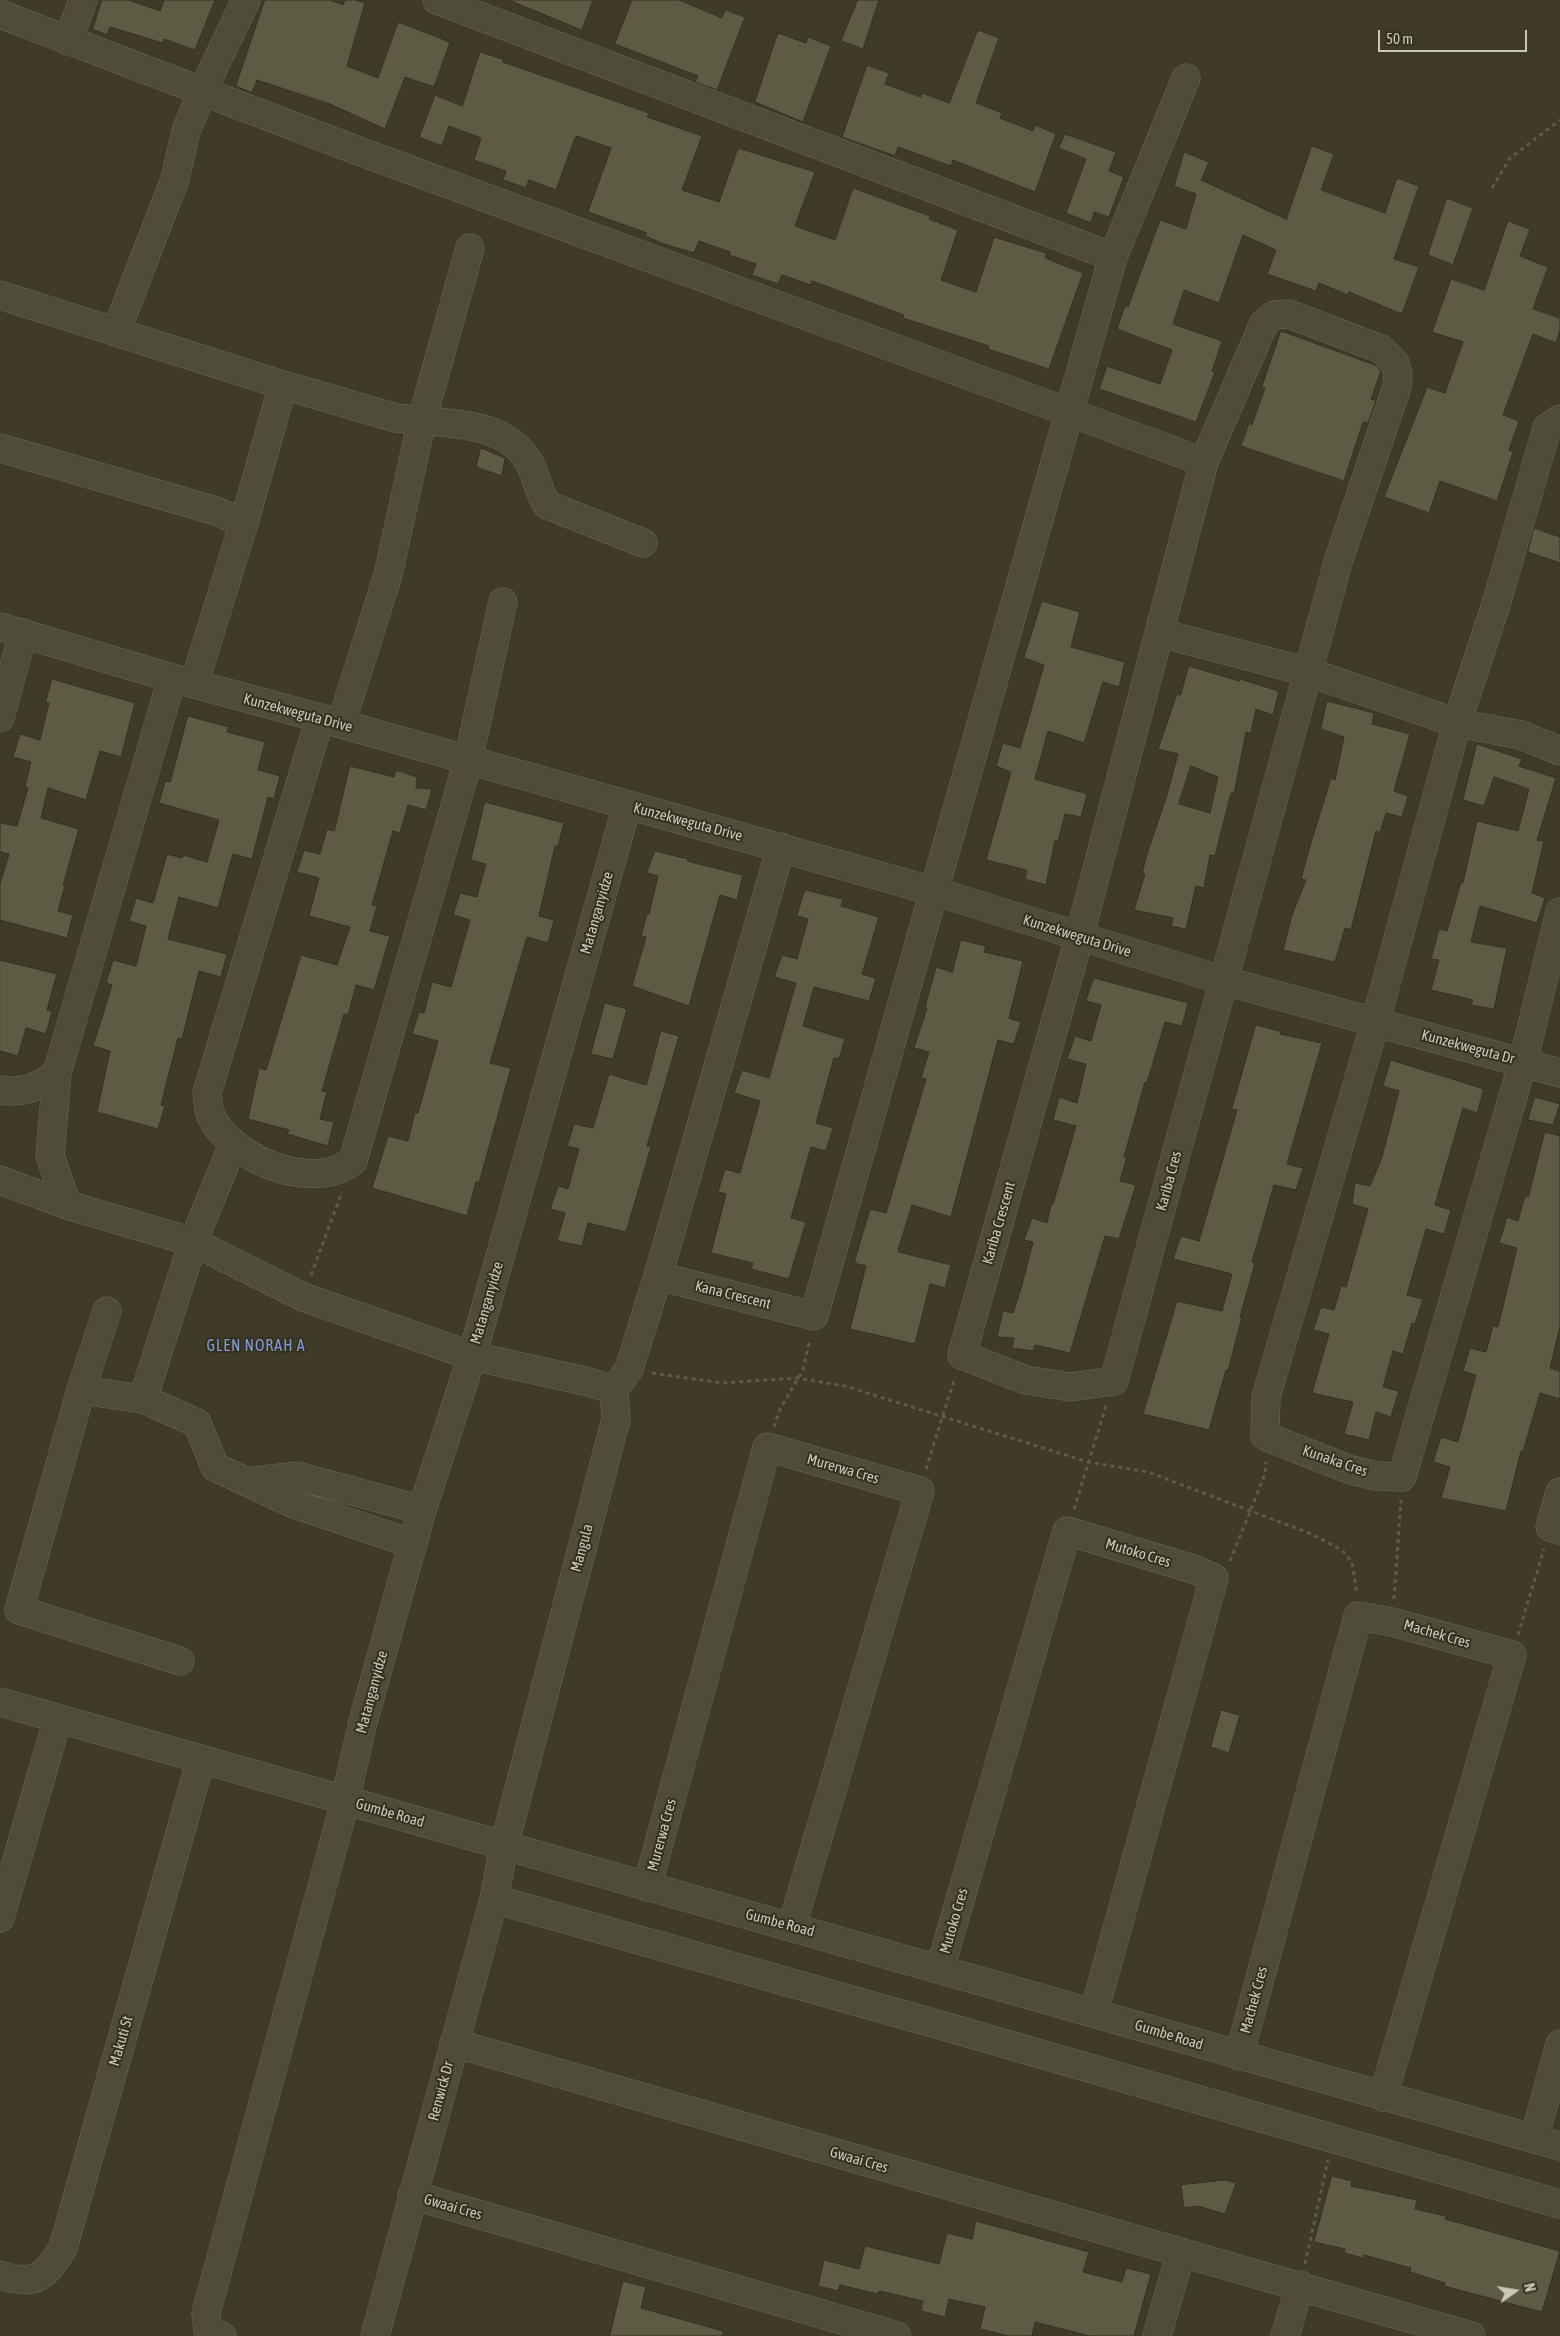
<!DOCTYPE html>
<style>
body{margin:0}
#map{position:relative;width:1560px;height:2336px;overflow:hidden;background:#3f3b26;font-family:"Asap Condensed",sans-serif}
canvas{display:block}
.north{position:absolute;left:1490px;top:2266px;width:50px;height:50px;-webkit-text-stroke:4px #34311f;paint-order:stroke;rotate:77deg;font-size:14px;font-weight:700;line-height:20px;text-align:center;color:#c9c8b7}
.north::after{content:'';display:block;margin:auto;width:18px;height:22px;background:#c9c8b7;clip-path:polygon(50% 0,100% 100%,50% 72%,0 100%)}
.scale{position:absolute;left:1378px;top:30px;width:149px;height:22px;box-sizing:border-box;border:2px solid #c9c8b7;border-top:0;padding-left:6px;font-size:15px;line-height:18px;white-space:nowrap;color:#c9c8b7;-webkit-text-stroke:4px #34311f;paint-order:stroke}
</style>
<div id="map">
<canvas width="1560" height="2336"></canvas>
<div class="north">N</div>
<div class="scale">50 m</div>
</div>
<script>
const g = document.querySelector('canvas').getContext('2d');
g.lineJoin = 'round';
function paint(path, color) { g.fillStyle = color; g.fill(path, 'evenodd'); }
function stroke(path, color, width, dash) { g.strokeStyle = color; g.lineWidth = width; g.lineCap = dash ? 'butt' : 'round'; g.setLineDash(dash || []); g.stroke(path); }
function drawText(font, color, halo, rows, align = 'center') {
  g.font = font + ' "Asap Condensed",sans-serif'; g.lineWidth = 4; g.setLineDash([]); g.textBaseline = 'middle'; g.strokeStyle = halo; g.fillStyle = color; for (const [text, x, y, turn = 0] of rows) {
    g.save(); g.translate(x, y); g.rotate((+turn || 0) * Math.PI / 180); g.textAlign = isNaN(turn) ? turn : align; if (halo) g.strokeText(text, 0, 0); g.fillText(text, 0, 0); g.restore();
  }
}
const building = new Path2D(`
 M102,0h27l31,11 4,-11h51l-20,50 -31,-11 -1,4 -53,-16 -3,8 -14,-6z
 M265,0h65l13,5 2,-5h10l10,3 -18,63 31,12 20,-56 52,20 -16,45 -29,-10 -20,52 -55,-25 -73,-24 -5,13 -16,-7z
 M509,0h84l-11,30z
 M632,0h47l43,18 3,-8 20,7 -28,73 -22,-8 3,-6 -83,-32z
 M858,0h21l-16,49 -22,-8z
 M978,30l21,8 -23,65 26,10 -2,5 33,13 2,-6 21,9 -21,58 -82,-32 -2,6 -53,-19 -3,9 -53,-19 25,-72 22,8 -4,11 36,13 1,-4 27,10z
 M778,33l28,10 2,-6 23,9 -28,76 -48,-20z
 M480,52l23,7v3l146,51 -2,4 55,19 -20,54 37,12 19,-54 77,24 -20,54 40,14 18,-52 77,28 -1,3 29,11 -17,50 35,12 18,-55 52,16 -1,5 38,15 -34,96 -61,-20 1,-3 -86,-28 1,-3 -92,-34 -1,4 -29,-10 -4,9 -26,-9 4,-11 -27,-9 1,-3 -31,-11 -5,12 -30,-9 -19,-8 2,-3 -59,-21 23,-64 -34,-12 -2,2 -19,52 -27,-10 -3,8 -23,-8 3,-9 -32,-11 7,-22 -32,-12 -7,20 -23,-9 16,-42 27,11z
 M1065,134l51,18 -7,19 15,6 -15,40 -15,-5 -3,11 -25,-10 20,-54 -27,-11z
 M1312,146l22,8 -13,36 64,23 12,-35 22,8 -25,73 25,8 -17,47 -53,-22 -1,3 -29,-12 -3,8 -49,-17 9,-24 -33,-15 -24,68 -35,-13 -11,34 49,17 -10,30 3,1 -19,50 -97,-33 8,-23 53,18 12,-34 -55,-21 8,-23 3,1 32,-87 26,9 10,-35 -22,-8 10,-34 25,10 -8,18 85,39z
 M1447,198l26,10 -20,57 -25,-10z
 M1508,221l22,8 -10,27 28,11 -15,42 27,9v12l-4,13 -23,-9 -30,81 16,6 -10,29 4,2 -16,49 -57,-20 -11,32 -45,-16 43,-110 18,6 18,-51 -31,-10 19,-53 33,11z
 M1281,331l94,34 6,6 -10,28 5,2 -8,22 -5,-1 -19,59 -103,-35 8,-23 3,2 13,-37 -3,-1z
 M481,448l24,10 -3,18 -26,-9z
 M1534,528l26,9v26l-32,-11z
 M1042,601l38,11 -9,35 54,15 -6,25 -16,-5 -19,61 -36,-12 -13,48 52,15 -6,23 -16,-3 -7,28 -3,-2 -9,45 -21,-6 2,-9 -41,-10 25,-88 -15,-6 7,-23 17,5 24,-83 -20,-7z
 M1189,666l50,15 1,-2 39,12 -6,24 -17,-6 -5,24 -5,-1 -12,62 -3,-1 -16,63 -5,-1 -6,33 -8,-2 -10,43 -15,-3 2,-8 -39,-8 11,-36 -3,-1 6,-22 18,-53 12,-44 -20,-5 19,-55 3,1zM1191,766l27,11 -8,36 -31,-9z
 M52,679l83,24 -14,54 -21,-6 -14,49 -38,-12 -7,30 38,11 -16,56 2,1 -7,25 15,4 -6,23 -67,-18v-36l9,-30 -9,-2v-29l17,3 11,-38 -3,-1 6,-25 -18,-5 7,-23 20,6 9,-37 -3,-1z
 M1327,701l47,12 -2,11 38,10 -16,57 14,5 -6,21 -16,-4 -6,20 -4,-2 -25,99 -6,-2 -10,34 -52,-12 9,-35 14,-35 -5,-1 9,-33 21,-68 4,2 9,-43 -23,-8z
 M188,716l41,11 -2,5 38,10 -7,28 22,6 -6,23 -6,-2 -16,62 -19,-5 -15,54 -39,-11 -11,42 59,15 -6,23 -22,-6 -17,68 -4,-1 -9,35 -8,32 4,1 -7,23 -61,-17 13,-61 -17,-5 19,-61 -6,-2 7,-23 23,6 10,-40 -17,-5 7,-23 17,5 14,-49 15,4 1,-3 24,7 12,-42 -60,-17 6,-22 5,1z
 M1477,744l45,15 -3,7 37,12 -19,62 7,1 -12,52 13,5 -8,25 -57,-17 -9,36 36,6 -13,61 -23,-4 2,-5 -42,-10 8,-30 -8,-1 8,-30 8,2 14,-49 2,1 14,-62 41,10 11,-42 -35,-12 -10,29 -21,-6z
 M350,766l44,11 2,-7 21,7 -1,11 16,1 -6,21 -18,-5 -8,28 -7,-2 -21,74 5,1 -7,25 20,5 -16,54 -18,-5 -8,30 -4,-1 -22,77 5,1 -7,27 14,3 -6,24 -41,-12 2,-4 -41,-11 11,-51 7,2 35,-115 36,10 13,-38 -41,-11 10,-38 -22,-6 7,-22 16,4 7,-25 7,2z
 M485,802l79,21 -6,23h-3l-16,70 15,4 -6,23 -21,-6 -37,126 21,5 -32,115 -3,-1 -9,34 -95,-28 16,-52 20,5 7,-29 3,1 20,-72 -26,-7 7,-22 5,1 8,-31 19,5 19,-67 -17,-5 7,-22 17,4 9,-33 -15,-4z
 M655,851l33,8 -1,2 56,14 -6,25 -17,-5 -31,111 -57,-20 14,-49 -5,-1 6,-22h2l9,-38 -11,-3z
 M805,890l38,9 -2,7 38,11 -17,57 14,4 -7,23 -55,-14 -11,39 42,13 -6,20 -5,-1 -18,65 17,5 -7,23 -15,-4 -20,71 15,4 -17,57 -38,-10 2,-6 -42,-10 15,-59 -8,-2 7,-23 15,4 20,-72 -26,-8 8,-23 27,8 27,-95 -22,-6 8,-22 15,4 11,-40 -11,-3z
 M961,940l25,6 -2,6 39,9 -14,57 12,4 -7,22 -16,-4 -47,177 -39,-12 -14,45 1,2 52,13 -6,23 -15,-4 -15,60 -65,-15 16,-63 -12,-3 16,-54 16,4 40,-134 -5,-1 8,-26 -15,-4 13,-40 -2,-1 11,-40 16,5z
 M0,960l57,14 -10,36 5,1 -6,23 -20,-6 -8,28 -18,-5z
 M1094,978l94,25 -6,23 -17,-4 -18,61 -2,-1 -21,75h3l-7,24 16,4 -17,54 -14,-3 -35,117 -35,-8 -2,6 -21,-3 2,-10 -17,-1 6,-26 10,2 9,-28 11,-43 -9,-2 8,-22 15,5 4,-19h2l23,-78 -23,-6 6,-23 18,6 9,-39 -19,-5 8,-23 16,5 10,-36 -15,-4z
 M605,1003l22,6 -14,50 -22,-5z
 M1256,1025l24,6v3l42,9 -35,121 16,4 -7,22 -22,-5 -22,77 3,1 -15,54h2l-14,54 -2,-1 -17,60 -66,-16 34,-113 45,10 10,-37 -59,-15 8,-23 18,5 38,-131 -5,-1z
 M661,1031l18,5 -32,110 4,1 -25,85 -38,-9 -6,23 -25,-5 8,-28 -15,-4 8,-23 10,3 11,-40 -12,-3 7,-22 19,4 16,-54 37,11z
 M1391,1060l93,29 -7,24 -14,-5 -28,97 16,5 -7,24 -18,-5 -19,66 16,4 -8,25 -3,-1 -9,31 -10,-3 -10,36 16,4 -8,26 -15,-5 -7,28 -25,-6 9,-32 -41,-9 17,-59 -16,-4 8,-23 13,3 7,-24 5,1 22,-78 -16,-5 3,-21 15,3 12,-29 17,-66 -16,-5z
 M1535,1097l25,7 -7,21 -25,-5z
 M1545,1132l15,4v191l-10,41 10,3v28l-20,-6 -17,59 -2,-1 -15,60 -65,-13 9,-31 -17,-5 8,-25 17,5 18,-67 -13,-4 7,-23 16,4 7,-26 5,1 19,-79 -18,-5 8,-26 11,4 7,-25 3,1z
 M1221,1710l19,5 -11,38 -18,-6z
 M1332,2176l20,5 -1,5 66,14 -2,9 31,7 -1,3 115,32 -18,61 -98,-26 1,-3 -35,-11 1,-4 -47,-13 -1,3 -19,-5 1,-4 -31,-7z
 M1225,2180l11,3 -11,31 -27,-8 -14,2 -3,-23z
 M976,2221l113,31 -6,20 39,10 4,-14 25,6 -17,62h-44l-55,-14 -3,14h-24l-28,-7 5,-22 -36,-8 -4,18 -24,-6 2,-10 -44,-10 -1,3 -38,-9 -2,6 -20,-5 6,-26 35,9 6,-23 74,18 8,-31 25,6z
 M623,2281l23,6 -5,21 82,23 -1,5h-112z`);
const path = new Path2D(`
 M1492,188l18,-30 50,-38
 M311,1275l31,-83
 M652,1373l70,10 75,-5 48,8 243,76 60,10 161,61 33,17 10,12 5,33
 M774,1427l6,-18 23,-39 7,-31
 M926,1469l29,-92
 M1074,1509l32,-103
 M1230,1561l35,-87 1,-12
 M1394,1599l7,-99
 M1518,1635l26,-86
 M1305,2264l23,-104`);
const minor = new Path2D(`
 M437,0l676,257
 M0,14l356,136 848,312 -125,476 -117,417 64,25 44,7 44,-6 225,-822 58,-172 1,-12 -3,-12 -14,-14 -92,-35 -15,1 -10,8 -60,139
 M68,41l15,-41
 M470,248l-48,172c38,5 85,4 107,42 7,14 10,30 18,43l96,38
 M0,295l283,90 113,33 26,2 -34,155 -47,149
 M116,332l59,-153 11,-48 17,-41 43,-90
 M1560,419l-13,9 -50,173 -40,122 -82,300 -109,374 -1,39 86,34 26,6 25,1 121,-415 37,-150
 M0,448l216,63 28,12 -50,161
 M244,523l39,-138
 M0,627l172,51 148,40 613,173 292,90 335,92
 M1160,633l148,39 149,51 64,12 39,16
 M0,718l23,-85
 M320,718l-113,375c1,7 1,17 4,23 19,39 83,68 125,54 6,-2 12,-6 17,-9l115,-400 35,-159
 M781,847l-123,429 156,40 299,-1059 73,-179
 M57,1073l-7,83 17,49
 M0,1090c23,4 39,-3 57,-17l115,-395
 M0,1180l67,25 126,37 110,55 169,59 117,26 25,8 2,29 -112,427 -10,53 -119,437
 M107,1311l-26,79 -62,220 161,51
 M81,1390l62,9 50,-157 40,-97
 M614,1390l15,-21 29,-93
 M143,1399l54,24 18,44 79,37 119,40
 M246,1482l51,-6 125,34
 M1560,1492l-10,35 10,3
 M0,1702l1560,444
 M647,1887l120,-440 153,44 -128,435
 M494,1899l460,130 606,175
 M0,1918l58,-200
 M940,1969l127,-438 129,39 18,8 -120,434
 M454,2043l1017,293
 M1239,2056l119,-440 34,6 120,33 -129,442
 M1534,2139l26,-95
 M412,2195l485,141
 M0,2275c36,11 44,3 63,-27l138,-489
 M222,2336l-14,-6 -2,-17 135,-496 22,-95 59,-212 50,-154 155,-550
 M1157,2336l24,-84
 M1285,2336l15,-51`);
const streetNames = [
 ["Kunzekweguta Drive",298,713,15],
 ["Kunzekweguta Drive",688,822,15],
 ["Matanganyidze",597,913,-74],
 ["Kunzekweguta Drive",1077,936,17],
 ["Kunzekweguta Dr",1468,1047,15],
 ["Kariba Cres",1169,1181,-75],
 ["Kariba Crescent",999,1223,-74],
 ["Kana Crescent",733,1295,14],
 ["Matanganyidze",487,1303,-74],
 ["Kunaka Cres",1335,1461,19],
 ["Murerwa Cres",843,1469,16],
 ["Mangula",582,1548,-75],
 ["Mutoko Cres",1138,1553,17],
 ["Machek Cres",1437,1634,16],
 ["Matanganyidze",372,1692,-75],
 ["Gumbe Road",390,1813,16],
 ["Murerwa Cres",662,1835,-75],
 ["Mutoko Cres",954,1921,-74],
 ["Gumbe Road",780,1923,15],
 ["Machek Cres",1254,2000,-75],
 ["Gumbe Road",1169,2035,17],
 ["Makuti St",121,2041,-74],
 ["Renwick Dr",441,2091,-75],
 ["Gwaai Cres",859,2160,16],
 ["Gwaai Cres",453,2207,16]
];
const neighbourhoodNames = [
 ["GLEN NORAH A",256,1346]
];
paint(building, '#5d5b43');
stroke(building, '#363321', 1);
stroke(minor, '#6c6a58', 29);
stroke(path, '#63574e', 3, [4, 4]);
stroke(minor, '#4f4c3a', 28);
drawText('15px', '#c9c8b7', '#34311f', streetNames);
g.letterSpacing = '1px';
drawText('16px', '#8199d7', '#34311f', neighbourhoodNames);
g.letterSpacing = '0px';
</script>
